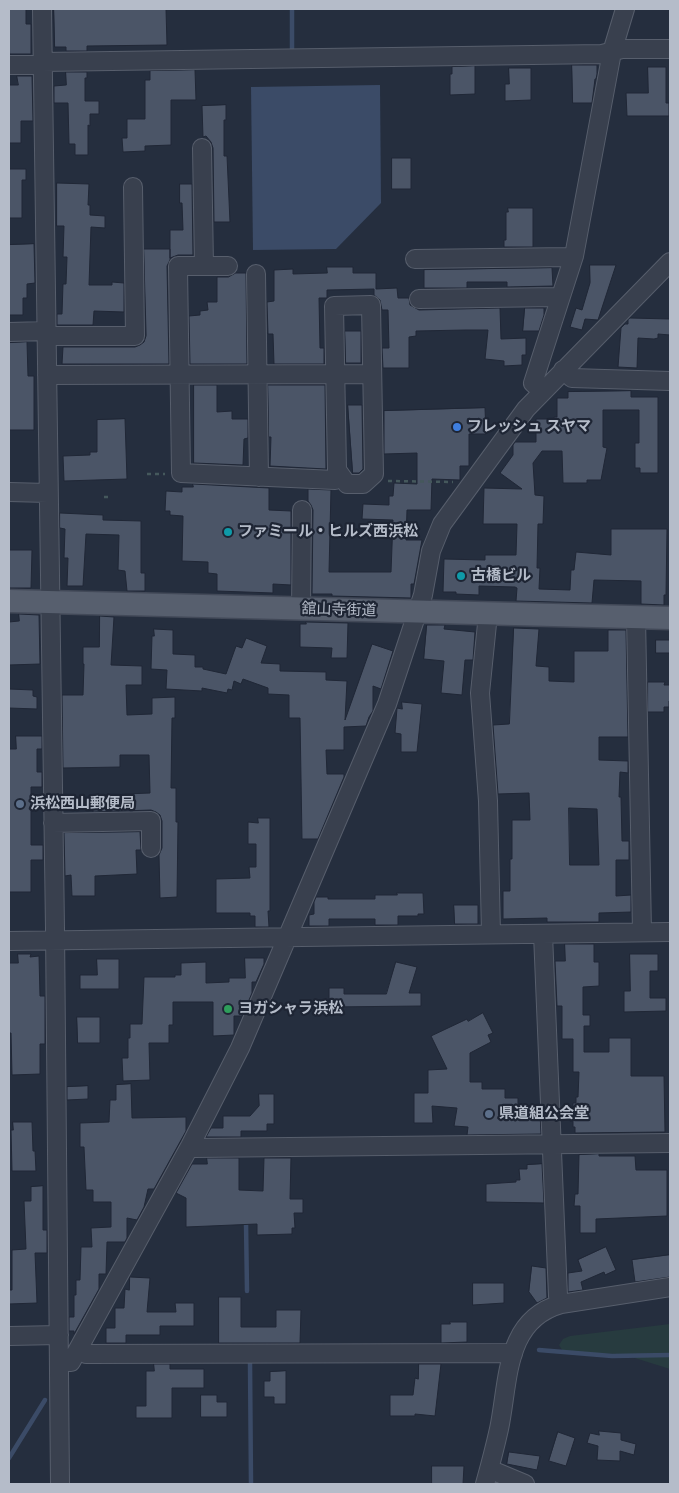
<!DOCTYPE html>
<meta charset="utf-8">
<style>
body{margin:0}
#map{position:relative;width:679px;height:1493px;overflow:hidden;background:#252e3e;font-family:"Noto Sans",sans-serif}
canvas{display:block}
.frame{position:absolute;inset:0;border:10px solid #b5bcc9;pointer-events:none}
</style>
<div id="map">
<canvas width="679" height="1493"></canvas>
<div class="frame"></div>
</div>
<script>
const g = document.querySelector('canvas').getContext('2d');
g.lineJoin = 'round';
function paint(path, color) { g.fillStyle = color; g.fill(path, 'evenodd'); }
function stroke(path, color, width, dash) { g.strokeStyle = color; g.lineWidth = width; g.lineCap = dash ? 'butt' : 'round'; g.setLineDash(dash || []); g.stroke(path); }
function drawText(font, color, halo, rows, align = 'center') {
  g.font = font + ' "Noto Sans","Noto Sans JP",sans-serif'; g.lineWidth = 4.5; g.setLineDash([]); g.textBaseline = 'middle'; g.strokeStyle = halo; g.fillStyle = color; for (const [text, x, y, turn = 0] of rows) {
    g.save(); g.translate(x, y); g.rotate((+turn || 0) * Math.PI / 180); g.textAlign = isNaN(turn) ? turn : align; if (halo) g.strokeText(text, 0, 0); g.fillText(text, 0, 0); g.restore();
  }
}
const green = new Path2D(`
 M670,1324v45l-48,-15 -58,-1 -5,-8 4,-6 7,-3z`);
const water = new Path2D(`
 M380,85l1,118 -45,46 -83,1 -2,-163z`);
const stream = new Path2D(`
 M292,9v42
 M246,1222l1,69
 M539,1350l73,6 58,-1
 M250,1362l1,122
 M9,1458l36,-58`);
const building = new Path2D(`
 M9,9h17v15h5v30h-21z
 M54,9h112l1,36 -80,1v5h-21v-4h-11z
 M572,65h25v9l-1,5h-1l-3,24h-19z
 M475,66v28l-25,1v-21h2v-7z
 M648,67h18v36h3v13h-42l-1,-23h22z
 M509,68h22v32l-26,1v-17h4z
 M195,70l1,30h-25v45l-26,1v5l-22,1 -1,-14h5v-19h18v-39h5v-9z
 M66,72h21v6h-2v23h14v13h-9v12l-2,-1v30h-13v-11h-6l-1,-41h-14v-17l12,-1z
 M17,76h15l1,45h-12v22h-12v-58h9z
 M226,105v15h-2v36h3l3,66h-16l-1,-74 -2,-6 -5,-6 -3,1 -1,-31z
 M392,158h19v31h-19z
 M9,169h17v11h-4v38h-13z
 M57,183l32,1 -1,21h2v10l15,1v12l-14,-1 -2,58h23v-3l12,1v29l-30,-1 -1,14h-36v-11h5l1,-30h3l1,-27h-4l1,-31h-7z
 M180,184h12l1,71h-15l-8,3v-28h13l-1,-27h-2z
 M508,208h25v39h-29v-7h2v-28h2z
 M34,244l1,39 -8,1v14h-4v17h-14v-70z
 M144,249h26v11l-3,6 2,98h-107l1,-17h72l5,-2 4,-3 2,-6z
 M590,265h26l-18,55 -13,-1 -3,11 -12,-3 6,-19 6,2 8,-27z
 M327,267h26v6h23v16l21,-1 1,10h11l1,7 9,5 81,-2 1,31 25,-1v17h-4v10l-18,1v-5l-19,-2 3,-29h-23l-49,1v5l-7,1v31h-26l-1,-20h7l-1,-38h-6l-2,-10 -6,-5v-6l-47,1v8h-8l1,50h4v16h-50l-1,-30h-5l-1,-32 7,-1v-31l19,-1v5l34,-1z
 M552,268l1,18 -46,1v-5h-40v6h-43v-18z
 M236,273h10l1,91h-57l-1,-48 11,-1v-4l8,-1 -1,-8h10v-25h11z
 M525,308h19v7l-5,16h-16z
 M630,318l40,1v16l-12,-1v4l-4,1 -16,-1 -1,30 -19,-1 3,-39 4,-4h3v-4z
 M345,331h16v32h-15z
 M27,342l1,34h6v54h-25v-87z
 M194,385h23v27l15,-1v8h16v19l-4,1 -1,26 -49,-2z
 M268,385h57l1,84 -56,-3 1,-29h-2z
 M631,391v6h27v76h-18v-5h-5v-25h4v-33h-36v37l4,1 -6,32h-14v3h-24l-1,-32h-20l-9,12 2,32 9,1 -1,28h-5l-1,44h3l-1,21 31,1 1,-20h3l2,-18 35,3v-26h56l-1,66h-2v10l-23,-1v-23l-47,-1 -2,23 -76,-2 1,-13 -2,-1 -36,-1v9l-23,-1v-2h-13l1,-33 41,1v-5h31l1,-31h-34l1,-36 38,1 -22,-16 13,-18v-10l2,-3h21v-23h18v-2h3v-19h11v-6z
 M348,405h14l1,64 -4,4h-6z
 M485,408l1,26h-17v32h-9v14l-28,-1 -1,31h-24l-1,30h16l-8,44h-3v14l-79,-2v-2h-20l1,-84 -2,-5 -3,-4v-12l23,1 -2,82h62l2,-52 -31,-1 1,-15 26,1v-9h4l1,-13 23,1v-31l-33,1v-43z
 M125,419l2,60 -63,2 -1,-25 27,-1v-3h7v-32z
 M193,484l76,4v22l22,1v74l-18,-1v9l-56,-2v-17l-9,-1v-11l-26,-1 1,-45 -13,-1v-4h-5l1,-20 16,1v-5h11z
 M60,513l43,2v5l38,1v52h4v18h-18l-2,-20 -7,-1 1,-35 -33,-1 -3,52h-16l1,-28h-4l1,-29 -5,-1z
 M9,550h23l-1,38h-22z
 M19,614l20,1 1,49 -31,1v-43l10,-1z
 M100,616l14,1 -3,48 31,1v19h-16l1,30 25,-1v-16l23,-1v21h-3l-1,70h5v34h2l-1,75 -17,1 -1,-43 3,-7v-27l-2,-6 -4,-3 -5,-2 -58,2v-12l32,-1v-5l25,-1 -1,-38h-29v12l-57,1 -1,-73h21l1,-31h-1v-17h16z
 M306,622l42,1 -1,35h-16l1,-10 -32,-1v-23h6z
 M427,625h18l-1,4 31,3 -2,28h-8l-3,35 -21,-2 3,-32 -20,-2z
 M514,628l25,1 -3,37 13,1v14l25,1v-31h34v-21h18l2,107h-29v23l29,1v12l-8,-1 -1,25h2l1,44h7v19h-13v36l15,-1v17l-32,1v9h-52v-4l-44,1v-28h7v-32h2v-39h18l-1,-27 -31,1 -5,-69 16,-1zM569,808l28,1 2,56h-29z
 M154,629l19,1v24l22,1v12h8v2l23,5 10,-28 6,2 4,-10 21,8 -6,17 19,1v7l46,1v8l21,1 -2,39 27,-76 21,7 -12,38 -8,-3v25l-4,6 -3,9 -22,1v23h-18l1,24h17v3l-26,62h-16l-2,-121h-11v-23l-21,-1v-6l-25,-9 -2,5 -7,-3 -2,9 -4,-1 -1,4 -25,-5v3l-36,-2 1,-19 -16,-1 1,-33h2z
 M656,640h14v13h-14z
 M648,682h17l-1,3h6v16h-1v6h-5v5h-16z
 M9,689l24,1v6l4,1v12l-28,-1z
 M402,702l20,2 -5,48h-16v-18l-6,-1 2,-25 5,1z
 M16,736h26v13h-5v23h5v15h-11v58h12v15h-12v32h-22v-143h7z
 M258,818h12v93h-2l1,16h-14v-11h-5v-3h-34v-34l34,-1 -1,-11h7v-23h-8v-22l10,1z
 M140,832l1,18h-5l1,24 -42,2v20h-23l-1,-21 -6,1 -1,-43z
 M397,893h26l1,21h-6v2h-20v9h-23v-6h-46v7h-20v-11l5,-1v-12l2,-5h12v2h47v-4h22z
 M454,905h24v19h-23z
 M565,944h29v18h5v24l-16,1v28h7v11h-6v26h25v-14h22v38h33l1,56 -90,1v-6h-2v-24h3v-6h2l1,-25h-6v-33h-11v-33h-5l-2,-45h10z
 M18,954h13l-1,3 9,-1 1,40h5v48h-5v30l-28,1 -1,-42h-2v-70h9z
 M630,954h28v17h-8v27h16v13l-42,1v-21h6z
 M245,958h19v6l-8,18h-4v11l-6,14h-3l-1,9h-8v19l-21,1v-34h-40v23h-4v18h-20l1,37 -27,1 -1,-23h6v-20h2v-14h12l2,-47h31v-2h6v-12l25,-1v21l23,-1v-4h16z
 M97,959h22v30h-39v-14h17z
 M396,962l21,5 -8,26h12v13l-92,1v-19h15v6h42z
 M483,1013l10,20 -5,2 3,7 -21,11v29h12v7h23v9h13v14h22l1,22 -74,1 1,-8 -14,-1 3,-18 -25,-2 1,17h-19v-30h14v-23l19,-1 -16,-33 36,-17 1,2z
 M77,1017h23v26h-22z
 M131,1084l1,34 54,-1v14l-32,58h-6l-4,18 -7,13 -10,-2v20l-2,4h-18l-1,32h-7v15l-25,45v-3h-5v-14h5v-22h2v-15h4l1,-33h11l-1,-19 20,-1v-25h-18v-12h-7l-2,-43h-4v-24l29,-1 1,-22h6v-15z
 M88,1086v13l-21,1v-13z
 M259,1094h15v30h-7v7h-26v6h-35l5,-9h12v-12h27l9,-10z
 M13,1122h19l1,29h2l1,20h-24l-1,-41h2z
 M599,1154v2h36l1,14h31v46l-71,3v14h-16v-27h-6l1,-12h3l1,-39z
 M207,1158h32v32l24,1 1,-33h27l-1,41h13v14h-9l1,15h-3v6l-35,1v-11l-71,3v-29l-10,-5 16,-29h15z
 M542,1164l2,39 -58,-1v-18l30,-2v-2h4l-1,-11h8v-4z
 M43,1186v44h4v23h-12l2,50 -28,1v-14h3v-40l14,-1 -2,-48h7v-14z
 M606,1247l10,23 -11,5 -1,-3 -23,10 2,8 -15,2v-19l14,-2 -4,-11z
 M670,1255v22l-35,5 -3,-22z
 M532,1266l14,2 1,30 -10,5 -8,-11z
 M130,1277l20,1 -3,34h29l-1,-9h19v23h-34v9h-34v8h-20v-15h9v-20h9l1,-19 4,1z
 M473,1283h31v20l-31,2z
 M219,1297h22v30h35v-17h25l-1,33h-81z
 M450,1322h17v20l-26,1v-19h9z
 M154,1364h16v5h34v19h-32v30h-36v-12h10v-35h8z
 M419,1364h22l-6,52 -20,-2v2h-25v-21h23l2,-17 3,1z
 M286,1371v33h-12v-7h-10v-16h6v-9z
 M201,1395h16v7h10v15h-26z
 M599,1431l22,2v7l15,4 -2,11 -14,-4v10l-23,-1 1,-14 -11,-3 3,-10 9,2z
 M558,1432l17,6 -9,28 -17,-5z
 M509,1452l31,4 -3,14 -30,-6z
 M432,1466h32l-1,18h-31z`);
const path = new Path2D(`
 M147,474h18
 M388,481l65,1
 M104,497h4`);
const minor = new Path2D(`
 M42,9l13,920 5,555
 M42,62l560,-8 20,-5h48
 M9,65h33
 M202,148l2,118
 M415,259l153,-2 5,1
 M228,266h-50l3,207 154,7 6,-4
 M256,274l3,203
 M419,299l136,-2 5,2
 M371,305l3,169 -11,10h-16l-10,-14 -3,-164z
 M9,332l37,-1
 M46,336h89l-2,-149
 M563,370l9,8 98,3
 M47,375l325,-1
 M542,391l-9,-8 41,-127 38,-204 13,-43
 M9,492l39,1
 M301,609l1,-99
 M488,614l-8,79 8,108 3,133
 M636,617l6,315
 M53,823l98,-2v27
 M543,934l15,362 3,8
 M9,941l661,-9
 M190,1146l5,2 475,-5
 M9,1336l50,-1
 M78,1350l8,4 420,-1 7,1
 M59,1362h12l119,-216 50,-98 147,-344 36,-109 8,-44 11,-27 84,-115 144,-147
 M489,1469l36,15
 M485,1484c5,-18 10,-37 14,-55 10,-47 5,-109 62,-125l109,-17`);
const major = new Path2D(`
 M9,601l661,17`);
const markers = [
 [457,427,5,"#3f7fe0"],
 [228,532,5,"#0f9aa8"],
 [461,576,5,"#0f9aa8"],
 [20,804,5,"#5c6f8a"],
 [228,1009,5,"#2e9e5b"],
 [489,1114,5,"#5c6f8a"]
];
const poiNames = [
 ["フレッシュ スヤマ",467,427],
 ["ファミール・ヒルズ西浜松",238,532],
 ["古橋ビル",471,576],
 ["浜松西山郵便局",30,804],
 ["ヨガシャラ浜松",238,1009],
 ["県道組公会堂",499,1114]
];
const streetNames = [
 ["舘山寺街道",339,610,2]
];
paint(green, '#273b3f');
paint(water, '#3b4b67');
stroke(stream, '#3b4b67', 4.5);
paint(building, '#4b5567');
stroke(building, '#202736', 1);
stroke(minor, '#575e6c', 20);
stroke(major, '#424958', 25);
stroke(path, '#45585c', 2.5, [4, 4]);
stroke(minor, '#39404e', 18);
stroke(major, '#575f6e', 22);
for (const [x, y, r, color] of markers) { const dot = new Path2D(); dot.arc(x, y, r, 0, 2 * Math.PI); g.fillStyle = color; g.fill(dot); stroke(dot, '#1e2534', 2); }
drawText('bold 15px', '#b5bcc9', '#1e2534', poiNames, 'left');
drawText('15px', '#b5bcc9', '#1e2534', streetNames);
</script>
